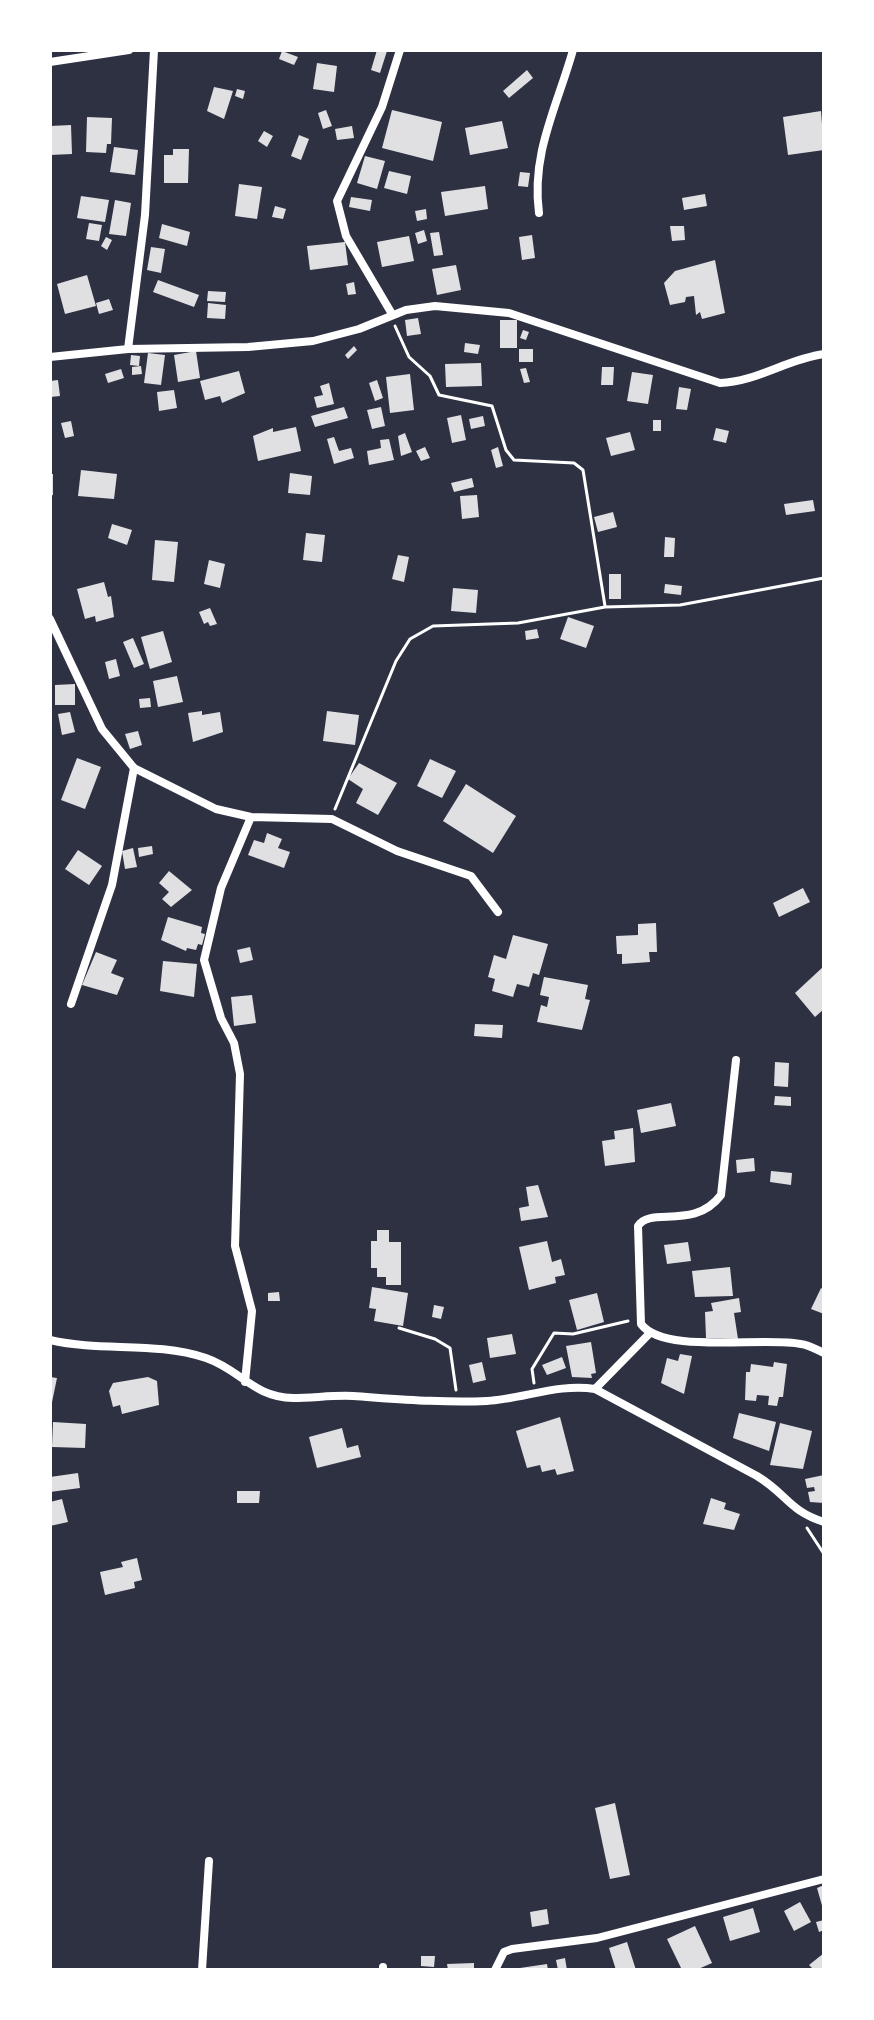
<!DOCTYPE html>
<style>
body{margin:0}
#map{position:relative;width:874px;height:2020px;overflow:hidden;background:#2d3142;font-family:Ubuntu,sans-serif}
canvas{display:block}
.frame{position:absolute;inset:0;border:52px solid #fff;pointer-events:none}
</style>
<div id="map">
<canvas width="874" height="2020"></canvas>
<div class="frame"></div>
</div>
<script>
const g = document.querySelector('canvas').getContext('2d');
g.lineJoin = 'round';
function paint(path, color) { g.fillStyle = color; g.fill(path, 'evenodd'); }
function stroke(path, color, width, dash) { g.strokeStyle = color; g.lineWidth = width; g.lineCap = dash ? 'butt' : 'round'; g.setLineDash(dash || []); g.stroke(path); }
const building = new Path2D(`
 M377,50l10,1 -7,22 -9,-3z
 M282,51l16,6 -4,8 -15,-6z
 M317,63l20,3 -3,26 -21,-3z
 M527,70l6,8 -24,20 -6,-7z
 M214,87l19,4 -9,28 -17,-8z
 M237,89l8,2 -2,8 -8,-3z
 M326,110l6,16 -9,3 -5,-16z
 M392,110l50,12 -9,39 -51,-13z
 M821,111l3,39 -36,5 -5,-38z
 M87,117l25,1 -1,26h-4l-1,9 -20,-1z
 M502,121l6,27 -38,7 -5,-27z
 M71,125l1,29 -22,1v-29z
 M352,126l2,12 -17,2 -2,-11z
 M264,131l9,5 -6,11 -9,-6z
 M299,135l10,4 -8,21 -10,-4z
 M114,147l24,3 -3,25 -25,-3z
 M173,149h16l-1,34h-24v-28h9z
 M365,156l20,5 -8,28 -20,-6z
 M389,171l22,5 -4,18 -23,-6z
 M520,172l10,1 -2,14 -10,-1z
 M239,184l23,3 -5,32 -22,-3z
 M485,186l3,23 -43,7 -4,-24z
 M705,194l2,12 -23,4 -2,-12z
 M81,196l28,4 -4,22 -28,-4z
 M351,197l21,3 -2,11 -21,-4z
 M115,200l16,3 -5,33 -17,-2z
 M275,206l11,3 -3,10 -11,-2z
 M426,209l1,10 -10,2 -2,-10z
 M89,223l13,2 -3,16 -13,-2z
 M162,224l28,8 -3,14 -28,-8z
 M670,226h14l1,14 -13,1z
 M424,230l3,11 -9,3 -3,-11z
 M439,232l4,23 -9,1 -4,-23z
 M532,235l3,23 -13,2 -3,-23z
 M409,236l5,25 -32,6 -5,-25z
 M106,237l6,3 -5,10 -6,-4z
 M345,242l3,23 -38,5 -3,-24z
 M151,247l14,2 -4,24 -14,-3z
 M715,260l10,53 -23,6 -2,-7 -4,3 -2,-19 -8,1 -1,5 -15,3 -6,-22 11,-12z
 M456,265l5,25 -24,5 -5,-26z
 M87,275l9,31 -31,8 -8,-30z
 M158,280l41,15 -5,12 -41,-15z
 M354,282l2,12 -8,1 -2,-11z
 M208,291l18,1 -1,10 -18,-1z
 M109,299l4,11 -14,4 -3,-11z
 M208,303l18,2 -1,14 -18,-1z
 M418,318l3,16 -14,2 -2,-16z
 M500,320h17v28h-17z
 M523,330l6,2 -3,8 -6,-2z
 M465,343l15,2 -2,9 -14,-2z
 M354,346l3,4 -9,9 -3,-4z
 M519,349h14v13h-14z
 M196,351l4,27 -22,4 -4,-27z
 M148,353l17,2 -4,30 -17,-2z
 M131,355l9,1 -1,10 -9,-1z
 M481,363l1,23 -36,1 -1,-23z
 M141,366l1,8 -10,1v-8z
 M602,367h12l-1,18h-12z
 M526,368l4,14 -6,1 -4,-14z
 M121,369l3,9 -16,5 -3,-9z
 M239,371l6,22 -23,10 -2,-7 -15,4 -5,-19z
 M632,372l21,3 -5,29 -21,-3z
 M410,374l4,36 -24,3 -4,-36z
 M58,380l2,16 -10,1v-16z
 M377,380l6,18 -8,3 -6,-18z
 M329,383l5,21 -17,4 -3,-11 9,-2 -3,-9z
 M679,387l12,2 -4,21 -11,-1z
 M174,390l3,18 -18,3 -2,-19z
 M344,407l4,11 -33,9 -4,-11z
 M381,407l4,19 -13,3 -5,-19z
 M461,415l5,25 -14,3 -5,-25z
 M483,416l2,10 -14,3 -2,-10z
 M653,420h8v11h-8z
 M71,421l3,15 -9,2 -4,-15z
 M296,427l5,24 -43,10 -5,-25 20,-8v4z
 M716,428l13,3 -3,12 -13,-3z
 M630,432l5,18 -24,6 -5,-18z
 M405,433l7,19 -11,4 -3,-20z
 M334,437l5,14 12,-3 3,10 -20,6 -7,-25z
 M389,439l5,21 -25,5 -2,-14 14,-3 -1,-8z
 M425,447l5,11 -9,3 -5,-10z
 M498,447l5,19 -7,2 -5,-18z
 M81,470l36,4 -3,25 -36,-3z
 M290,473l22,3 -2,19 -22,-2z
 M50,474h3v21l-3,1z
 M472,478l2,9 -20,5 -3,-9z
 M477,495l2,22 -17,2 -2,-23z
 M813,500l2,11 -29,4 -2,-11z
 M613,512l4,15 -19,5 -4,-15z
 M112,524l20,6 -5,15 -19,-7z
 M306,533l19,2 -3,27 -19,-2z
 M665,537l10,1 -1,19h-10z
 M155,540l23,2 -4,40 -22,-2z
 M398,555l11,2 -5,25 -12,-3z
 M209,560l16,4 -5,24 -16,-4z
 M609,574h12v25h-12z
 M104,582l4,15 3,-1 3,21 -18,5 -1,-6 -10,3 -8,-30z
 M665,584l17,2 -1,9 -17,-2z
 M453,588l25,2 -2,23 -25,-2z
 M210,608l7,16 -7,2 -2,-4 -4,2 -5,-12z
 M568,617l26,9 -8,22 -26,-9z
 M537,629l2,9 -13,2 -1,-9z
 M163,631l9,31 -22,7 -9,-32z
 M133,638l11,26 -10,4 -11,-26z
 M116,659l4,17 -11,3 -4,-17z
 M177,676l6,26 -25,5 -5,-26z
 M75,684v21h-20v-20z
 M150,698l1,9 -11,1 -1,-9z
 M202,711v4l18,-3 3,20 -30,10 -5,-29z
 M327,711l32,4 -4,30 -32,-4z
 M70,712l5,20 -13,3 -4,-21z
 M138,731l4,14 -12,4 -5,-15z
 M77,758l24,9 -16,42 -24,-9z
 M430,759l26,12 -14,27 -25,-12z
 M359,763l38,20 -19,32 -22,-12 7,-14 -15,-10z
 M466,784l50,32 -23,37 -50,-32z
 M267,833l15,6 -4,9 12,4 -6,16 -36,-13 6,-15 10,3z
 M152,846l1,8 -14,3 -1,-9z
 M133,848l4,19 -12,2 -3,-18z
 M78,850l24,16 -13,19 -24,-16z
 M169,871l23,19 -21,17 -9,-8 7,-7 -10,-9z
 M803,888l7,14 -31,15 -6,-14z
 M168,917l34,10 -1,6 4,1 -3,11 -4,-1 -2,6 -9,-2 -1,3 -25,-11z
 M656,923l1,29h-8l1,10 -28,2v-10h-5l-1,-18 22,-1v-11z
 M513,935l35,9 -9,31 -6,-2 -4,14 -12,-3 -4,13 -21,-6 3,-12 -7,-2 6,-22 12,4z
 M250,947l3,13 -13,3 -3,-13z
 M96,952l21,8 -6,13 13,5 -7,17 -35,-10z
 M163,961l34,3 -3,33 -34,-6z
 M824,966v43l-9,8 -20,-24z
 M544,977l44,8 -3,14 5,1 -8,30 -45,-8 4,-17 6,2 2,-10 -9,-2z
 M252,995l4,28 -22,3 -3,-29z
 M475,1024l28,1 -1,13 -28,-2z
 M775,1062l14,1 -1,24 -14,-1z
 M775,1096l16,1v9l-17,-1z
 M671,1103l5,23 -35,7 -4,-23z
 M633,1128l2,34 -30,4 -3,-25 13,-2 -1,-8z
 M754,1158l1,13 -18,2 -1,-13z
 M771,1171l21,2 -1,12 -21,-3z
 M538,1185l10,32 -27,4 -2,-13 10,-2 -3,-19z
 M377,1230h12v12h12v43h-15v-8h-9v-9h-6v-27h6z
 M547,1241l5,21 9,-3 4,16 -10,2 1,6 -27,7 -10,-43z
 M688,1242l3,19 -24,3 -3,-19z
 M730,1267l3,29 -38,1 -3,-26z
 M372,1287l36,6 -5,33 -29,-5 2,-12 -7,-1z
 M821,1288l3,2v24l-13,-5z
 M279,1292l1,9h-12v-8z
 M597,1293l7,29 -27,8 -8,-30z
 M739,1298l2,14 -7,1 4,26 -32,-1 -1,-26 8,-1 -2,-8z
 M434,1305l10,2 -3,12 -9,-2z
 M512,1334l4,20 -26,4 -3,-20z
 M591,1342l5,31 -5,1 1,4 -20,-1 -6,-31z
 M680,1354l12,2 -8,38 -23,-11 6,-25 11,3z
 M562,1357l4,11 -19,7 -5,-10z
 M482,1362l4,18 -13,3 -4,-18z
 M774,1362l13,2 -4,33h-4l-2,9 -9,-1 1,-9 -12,-1 -1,6 -11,-1 1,-28h4l1,-8 22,3z
 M50,1377l7,1 -6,29h-1z
 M148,1377l9,4 2,24 -37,9 -2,-9 -7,2 -4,-16 4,-8z
 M739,1413l37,9 -7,29 -36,-13z
 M560,1417l14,54 -17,4 -2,-6 -13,3 -2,-7 -13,3 -11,-37z
 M53,1422l33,2 -1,24 -33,-1z
 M780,1423l32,8 -9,38 -33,-4z
 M342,1428l5,20 11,-3 3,12 -44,11 -8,-31z
 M78,1473l2,15 -30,4v-15z
 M824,1475v28l-14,-1 -2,-10 7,-1 -1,-4 -7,1 -2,-9z
 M237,1491h23l-1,12h-22z
 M711,1498l15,5 -2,6 16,5 -6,16 -31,-6z
 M62,1499l6,23 -18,4v-24z
 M137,1558l5,22 -8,2 1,6 -30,7 -5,-23 23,-5 -2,-5z
 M615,1803l15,72 -20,4 -15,-71z
 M824,1885v24h-1l-6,-21z
 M800,1902l11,20 -17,9 -10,-20z
 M753,1908l7,24 -30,9 -7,-24z
 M547,1909l2,15 -17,3 -2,-15z
 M824,1920v10l-5,2 -3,-10z
 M695,1926l17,37 -16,7h-14l-15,-31z
 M627,1942l9,28h-20l-7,-22z
 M824,1953v16l-10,1 -5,-5z
 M421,1956h14l-1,11 -13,-1z
 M565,1958l2,12h-9l-2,-10z
 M474,1963v7h-26l-1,-6z
 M547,1964l1,6h-28v-2z`);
const path = new Path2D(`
 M395,326l14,31 21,19 9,19 53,11 14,44 8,10 60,3 9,7 22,136
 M335,809l61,-148 14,-22 23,-13 85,-3 87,-16 75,-2 144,-27
 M399,1328l36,11 15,9 6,42
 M534,1383l-2,-14 22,-36 19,1 55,-13
 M807,1528l17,26`);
const minor = new Path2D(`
 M50,62l79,-12
 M539,213c-8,-60 18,-106 34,-163
 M392,314l-46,-78 -9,-35 45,-94 18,-57
 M128,349l17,-134 9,-165
 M50,357l78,-8 120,-2 65,-6 46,-12 47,-19 29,-4 74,7 211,70c36,-1 67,-24 104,-29
 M50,619l52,110 32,39 82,41 35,8 81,2 65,32 74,25 27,36
 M71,1004l41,-119 22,-117
 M736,1060l-15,135c-27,36 -71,11 -83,31l3,98c23,31 122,12 160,20 8,1 16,6 23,9
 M50,1340c52,12 105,1 156,18 35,12 47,39 87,40 20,0 40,-3 60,-2 45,3 89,7 134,5 36,-2 72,-18 108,-12l162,87c30,18 32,35 67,46
 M245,1382l7,-71 -17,-65 5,-172 -6,-31 -13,-25 -17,-58 17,-72 30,-71
 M595,1389l54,-55
 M383,1967v3
 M202,1970l7,-109
 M495,1970l9,-18 8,-3 85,-11 227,-59`);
paint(building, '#e0e0e3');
stroke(path, '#fff', 3);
stroke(minor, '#fff', 8);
</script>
